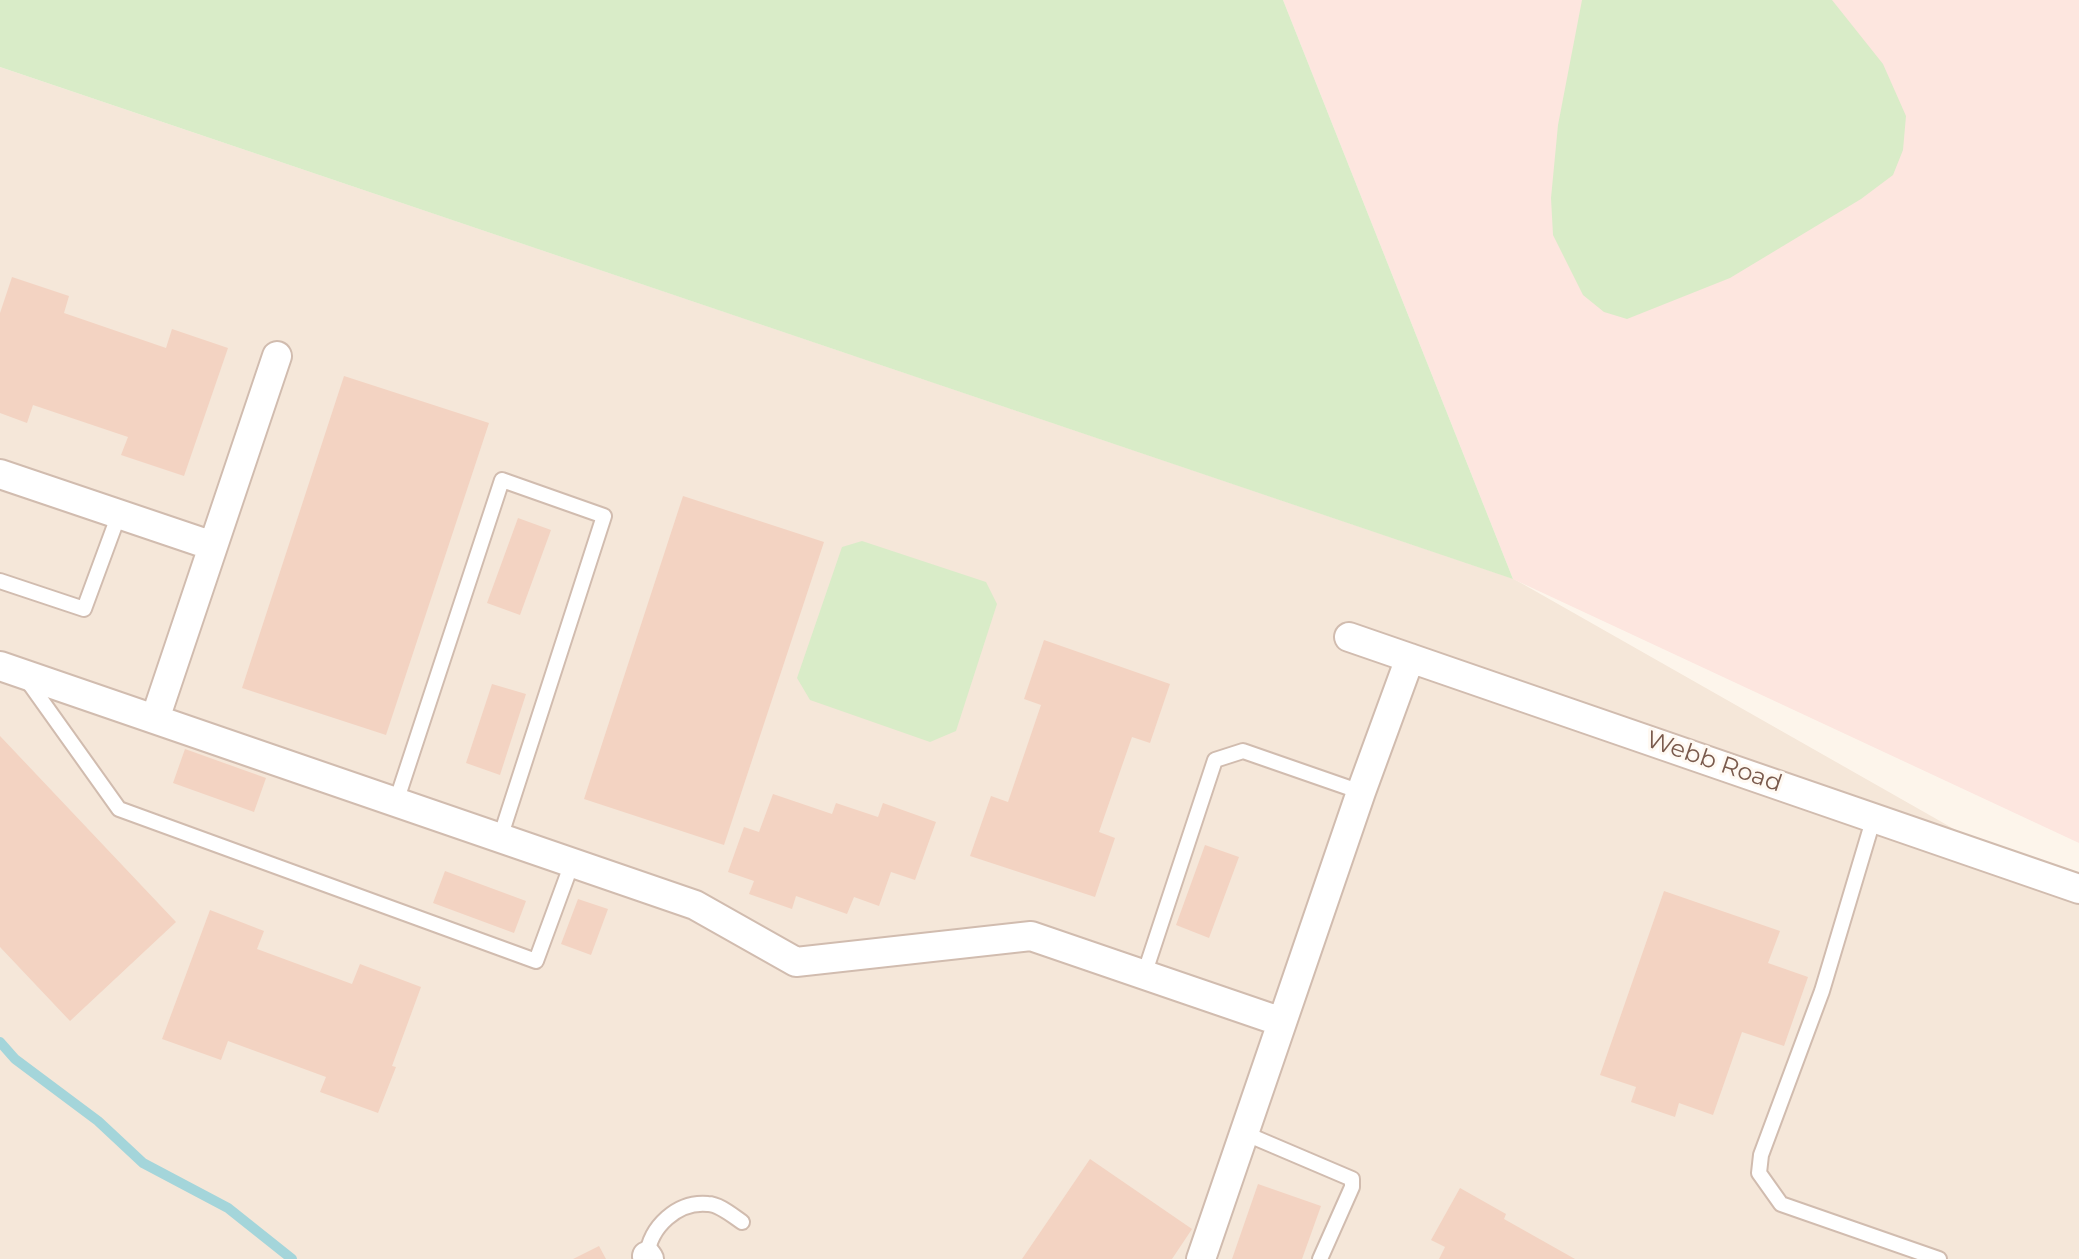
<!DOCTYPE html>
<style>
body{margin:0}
canvas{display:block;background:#fdf5eb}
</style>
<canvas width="2079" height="1259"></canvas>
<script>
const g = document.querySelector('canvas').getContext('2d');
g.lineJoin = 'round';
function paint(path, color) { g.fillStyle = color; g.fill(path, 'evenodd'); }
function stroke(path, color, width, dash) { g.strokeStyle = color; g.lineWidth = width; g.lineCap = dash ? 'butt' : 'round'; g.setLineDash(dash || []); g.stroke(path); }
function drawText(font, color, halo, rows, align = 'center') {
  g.font = font + ' Montserrat,sans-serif'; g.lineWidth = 6; g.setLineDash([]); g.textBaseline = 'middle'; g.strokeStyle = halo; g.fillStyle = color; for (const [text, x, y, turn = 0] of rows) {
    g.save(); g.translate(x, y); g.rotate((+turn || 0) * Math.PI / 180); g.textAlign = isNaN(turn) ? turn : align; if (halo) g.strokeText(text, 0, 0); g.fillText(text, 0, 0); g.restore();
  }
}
const residential = new Path2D(`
 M0,67l1514,512 565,321v359h-2079z`);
const commercial = new Path2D(`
 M1283,0h796v843l-566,-264z`);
const green = new Path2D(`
 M0,0h1283l230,579 -1513,-512z
 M1582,0h250l51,64 23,52 -3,34 -10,25 -32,24 -131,79 -103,41 -23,-7 -21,-17 -30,-60 -2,-37 7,-73z
 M862,541l124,41 11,22 -41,127 -26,11 -120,-42 -13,-22 45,-131z`);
const stream = new Path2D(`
 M0,1042l15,17 83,62 45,42 85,45 64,51`);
const building = new Path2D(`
 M12,277l57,19 -5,17 102,35 6,-19 56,19 -44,128 -63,-21 7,-18 -95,-32 -6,18 -27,-10v-100z
 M344,376l145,47 -103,312 -144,-47z
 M683,496l141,46 -100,303 -140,-46z
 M518,518l33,12 -31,85 -33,-12z
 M1044,640l126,44 -20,59 -18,-6 -33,95 16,6 -20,59 -125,-41 21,-60 17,6 33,-97 -17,-6z
 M492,684l34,10 -26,81 -34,-12z
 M0,736l176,186 -106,99 -70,-74z
 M185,749l81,29 -12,34 -81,-29z
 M773,794l59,20 4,-11 42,14 5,-14 53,19 -21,58 -24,-8 -12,34 -25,-9 -7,17 -51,-18 -4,13 -43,-15 5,-13 -26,-9 16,-45 15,5z
 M1205,845l34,12 -30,81 -33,-13z
 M445,871l81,30 -12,32 -81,-30z
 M1664,891l116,40 -12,32 40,14 -24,69 -42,-14 -29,83 -34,-12 -4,14 -44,-15 5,-15 -36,-12z
 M578,899l30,10 -17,46 -30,-11z
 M210,910l54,21 -7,18 95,35 8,-20 61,23 -29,79 4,1 -18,46 -58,-21 6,-15 -98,-36 -7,19 -59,-21z
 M1090,1159l102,70 -20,30h-150z
 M1258,1184l63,22 -19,53h-70z
 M1460,1188l46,26 -2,5 71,40h-136l6,-12 -14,-7z
 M599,1246l7,13h-33z`);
const lane = new Path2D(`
 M0,581l84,28 35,-95
 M27,680l92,129 417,152 36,-98
 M396,802l106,-322 102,36 -104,322
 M1874,817l-52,174 -61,164 -2,18 22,31 158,55
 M1144,975l71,-215 28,-9 118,41
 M1244,1133l108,46v8l-32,72
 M647,1256c3,-29 30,-55 61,-52 11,0 25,12 34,18`);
const street = new Path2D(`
 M0,474l213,72
 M1349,637l730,252
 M0,666l695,239 101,57 235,-26 251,86
 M155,719l122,-363
 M647,1256l2,3
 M1201,1259l160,-467 49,-134`);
const streetNames = [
 ["Webb Road",1714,762,19]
];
paint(residential, '#f5e7d9');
paint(commercial, '#fde6df');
paint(green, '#d9ecc8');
stroke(stream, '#a4d5da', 10);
paint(building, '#f3d3c2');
stroke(lane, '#d1bcaf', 18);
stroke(street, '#d1bcaf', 32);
stroke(lane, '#fff', 14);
stroke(street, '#fff', 28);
drawText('24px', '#7a5a4c', '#fff9f2', streetNames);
</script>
